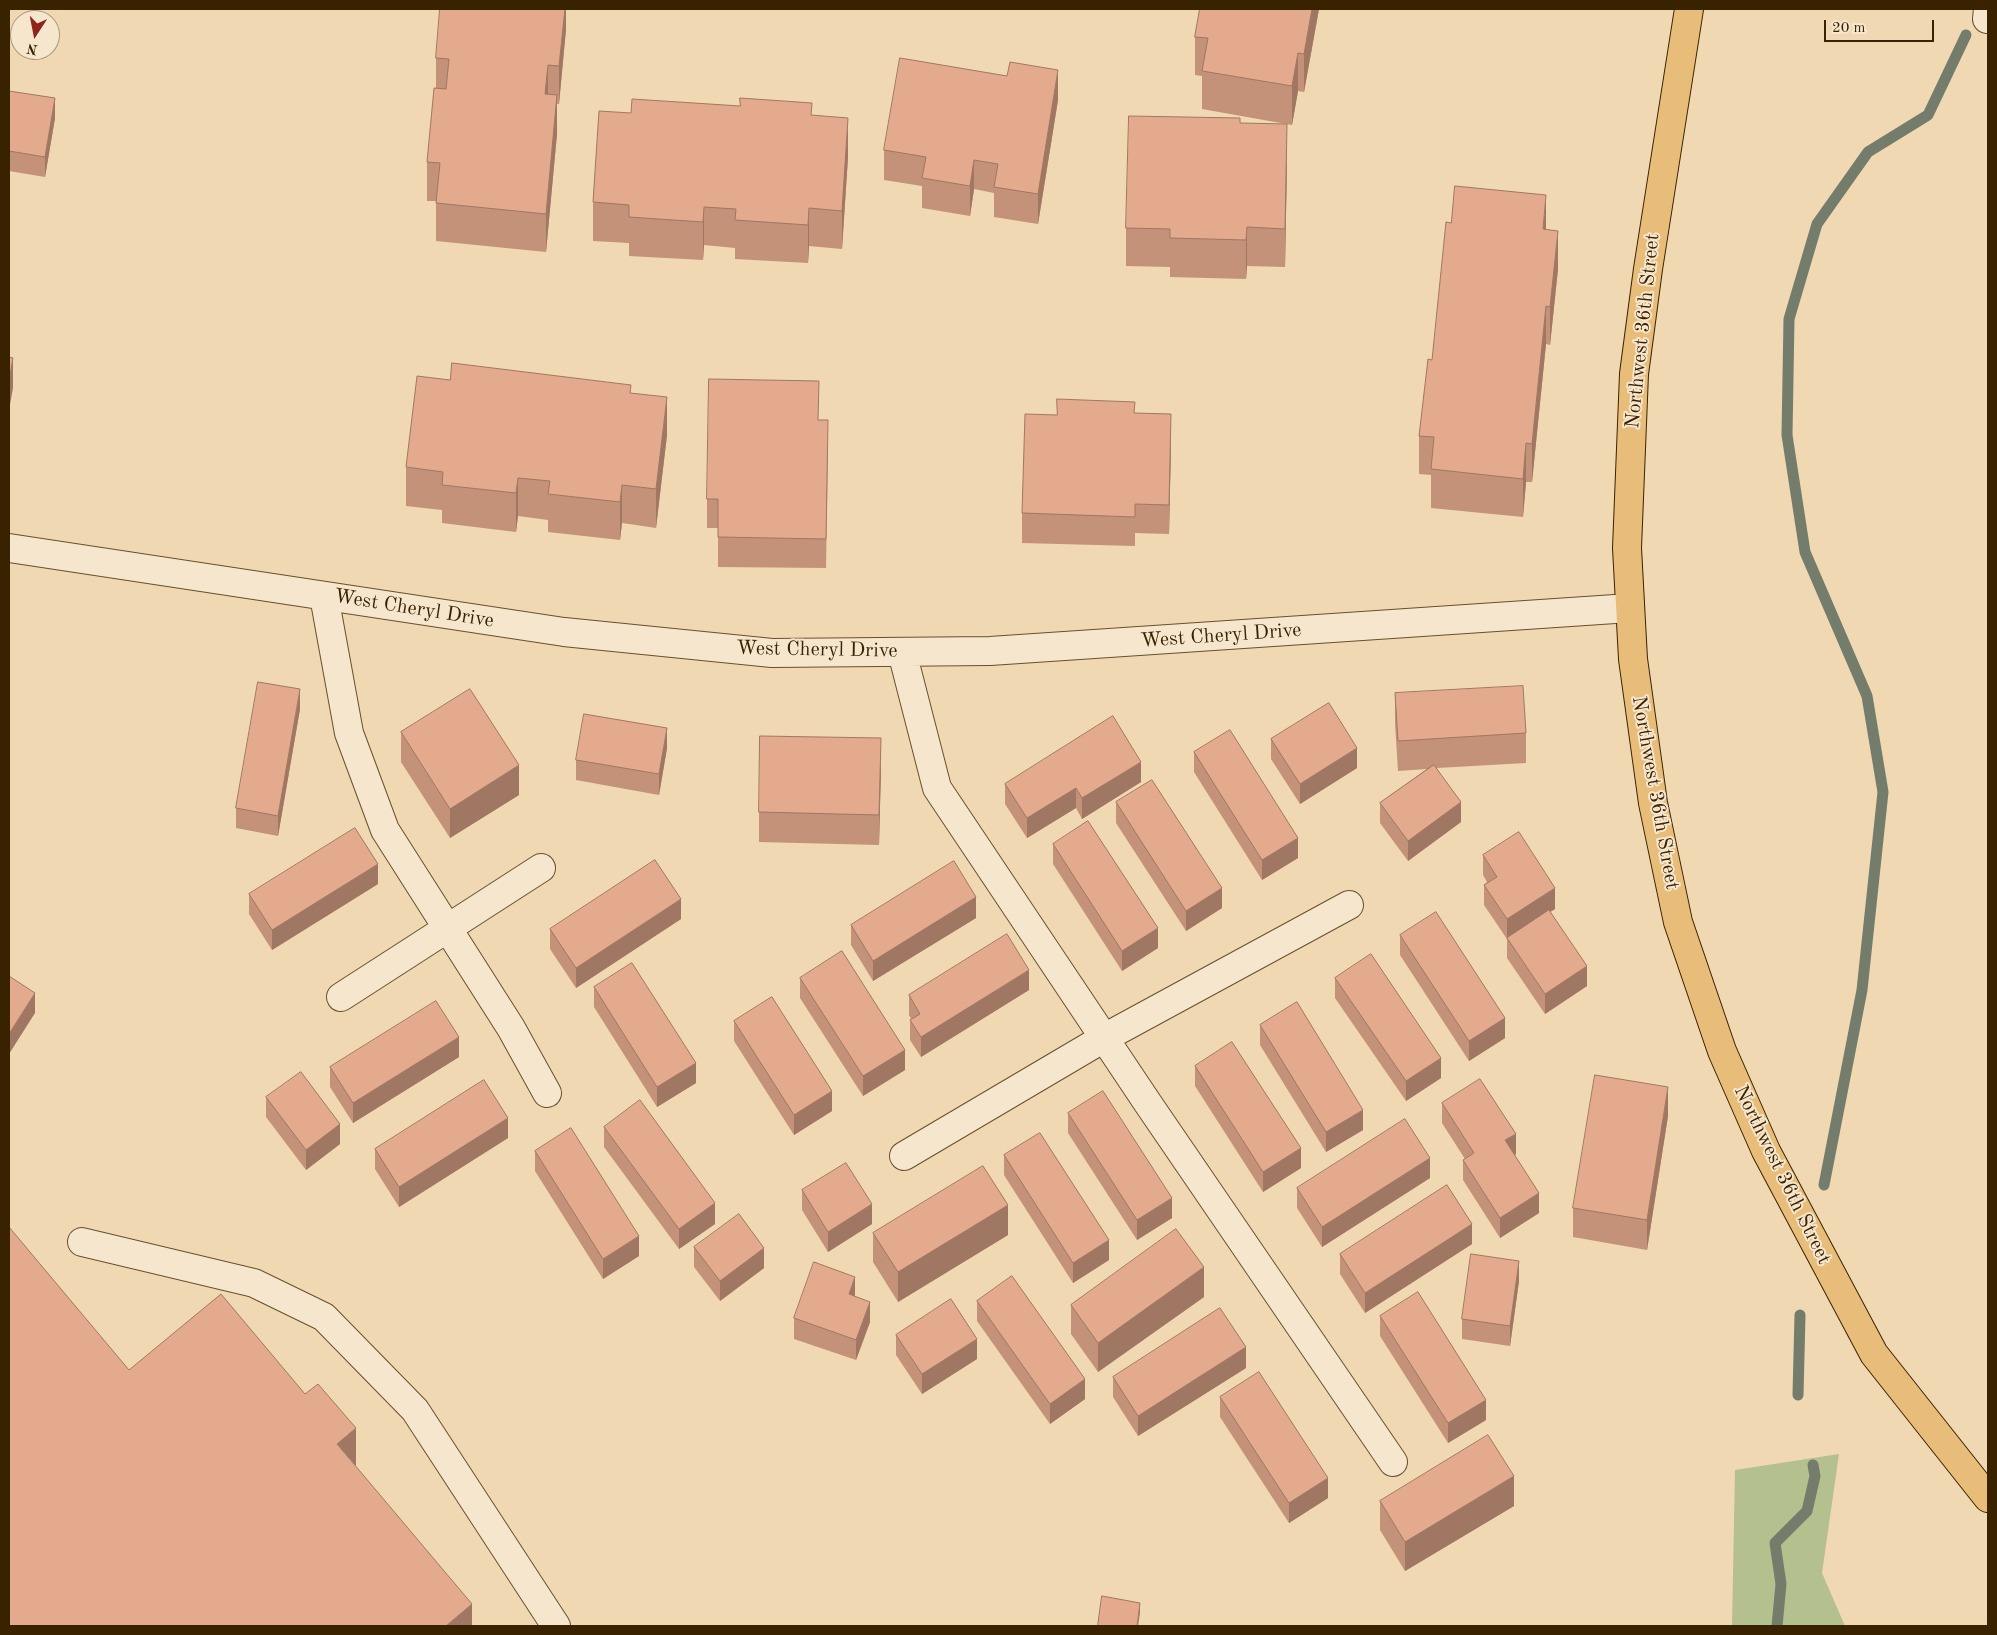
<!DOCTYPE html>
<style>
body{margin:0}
#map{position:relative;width:1997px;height:1635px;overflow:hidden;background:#f0d8b2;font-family:"Old Standard TT",serif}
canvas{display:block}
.frame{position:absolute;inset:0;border:10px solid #392200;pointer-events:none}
.north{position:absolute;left:10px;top:10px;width:50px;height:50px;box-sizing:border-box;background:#f5e6cd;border:1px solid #aa987b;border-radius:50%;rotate:191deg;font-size:14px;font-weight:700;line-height:20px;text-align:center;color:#392200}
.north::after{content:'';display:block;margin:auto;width:18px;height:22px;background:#8f2418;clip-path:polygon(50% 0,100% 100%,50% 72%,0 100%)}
.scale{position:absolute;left:1824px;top:20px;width:110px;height:22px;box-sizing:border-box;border:2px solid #392200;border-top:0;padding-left:6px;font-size:15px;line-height:18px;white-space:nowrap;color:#392200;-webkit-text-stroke:4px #f5e6cd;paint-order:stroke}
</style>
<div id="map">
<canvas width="1997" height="1635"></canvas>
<div class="frame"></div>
<div class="north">N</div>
<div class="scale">20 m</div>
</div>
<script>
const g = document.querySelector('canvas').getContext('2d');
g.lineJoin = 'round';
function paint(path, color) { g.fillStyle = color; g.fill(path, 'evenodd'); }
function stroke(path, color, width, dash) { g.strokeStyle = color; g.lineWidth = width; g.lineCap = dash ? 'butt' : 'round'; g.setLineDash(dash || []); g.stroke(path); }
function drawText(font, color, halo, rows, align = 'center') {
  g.font = font + ' "Old Standard TT",serif'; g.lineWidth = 4; g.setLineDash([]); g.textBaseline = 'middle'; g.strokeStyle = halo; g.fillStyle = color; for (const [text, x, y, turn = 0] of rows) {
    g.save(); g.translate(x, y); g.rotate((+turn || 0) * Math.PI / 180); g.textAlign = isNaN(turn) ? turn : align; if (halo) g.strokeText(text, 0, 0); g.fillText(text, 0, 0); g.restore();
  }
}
const green = new Path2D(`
 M1839,1454l-17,119 23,53h-113l3,-156z`);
const stream = new Path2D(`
 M1824,1185l38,-195 21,-198 -16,-96 -62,-144 -18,-117 2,-116 28,-95 51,-72 60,-37 38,-80
 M1798,1395l2,-80
 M1777,1626l4,-42 -6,-41 32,-32 8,-35 -2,-11`);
const minor = new Path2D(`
 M1987,19l1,-10
 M9,548l555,84 208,21 218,-2 640,-43
 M324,596l25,137 36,97 126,198 36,65
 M902,652l35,136 212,317 244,357
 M341,997l200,-129
 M904,1156l200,-118 245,-133
 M82,1242l172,41 70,34 91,93 141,216`);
const major = new Path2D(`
 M1689,9l-41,260 -14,105 -7,174 6,111 20,144 25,119 44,129 44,100 108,203 114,144`);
const wall = new Path2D(`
 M566,9v20l-7,75h-2v30l-11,118 -110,-11v-40h-9v-39l9,-74v-30z
 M1200,9h119l-15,83 -6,-1 -6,34 -90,-16v-33l-7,-1v-38z
 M9,91l46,27 -10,59 -36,-6z
 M1058,100l-20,124 -44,-7v-24l-20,-4 -4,27 -48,-8v-22l-38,-6v-30z
 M631,113l181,2 36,42 -6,92 -33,-3 -1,17 -73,-4v-11l-31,-3 -1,15 -74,-4v-13l-36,-2v-39z
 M1240,123l47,40 -2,104 -38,-1 -1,13 -76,-2v-10l-44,-1v-38z
 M1546,230l12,39 -8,76 -4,-1 -14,138h-6l-3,35 -92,-9v-33l-12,-1v-38z
 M450,380l181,13 36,42 -11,93 -34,-5 -2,17 -72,-8v-12l-30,-4 -2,16 -74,-9v-13l-36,-4v-39z
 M1135,413l36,30 -2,91 -34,-1v13l-113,-3v-30l35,-98z
 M818,420l10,29 -2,119 -108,-1v-39h-11v-29z
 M1395,693l131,40v30l-89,5 24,54 -53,39 -28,-38v-20l47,-34 -29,2 -3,-48z
 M300,709l-22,127 -42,-8v-20z
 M401,732l118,63 -69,43 -49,-76z
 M1271,739l86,29 -57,36 -29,-45z
 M667,748l-8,47 -83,-15v-20z
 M1194,752l104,106 -36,22 -68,-108z
 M881,768l-2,77 -120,-3v-30z
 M1141,782l-59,37 -6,-11 -49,30 -22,-34v-20z
 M1116,802l106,106 -36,23 -70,-108z
 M1053,844l105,104 -36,23 -69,-107z
 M1483,855l72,54 -5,3 37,74 -42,28 -38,-56v-19l-23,-34v-20l3,-3 -4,-7z
 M378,884l-106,66 -23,-36v-20z
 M976,918l-103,63 -22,-36v-20z
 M681,919l-105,69 -26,-39v-20z
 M1400,935l105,103 -36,23 -69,-106z
 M800,978l105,92 -42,26 -63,-98z
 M1335,978l106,100 -35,23 -71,-103z
 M594,987l102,96 -39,24 -63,-100z
 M1029,990l-108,67 -11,-17v-20l1,-1 -2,-4v-20z
 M734,1021l98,90 -38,24 -60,-94z
 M1260,1025l103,105 -37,22 -66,-107z
 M459,1057l-106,66 -23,-36v-20z
 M1195,1066l106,102 -38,24 -68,-106z
 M266,1097l74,47 -34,26 -40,-53z
 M1442,1103l74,51 -1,1 24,58 -39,25 -37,-58v-20l2,-1 -23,-36z
 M1068,1113l104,105 -35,22 -69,-107z
 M1668,1116l-21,134 -74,-13v-29z
 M604,1127l111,97 -36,25 -75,-102z
 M508,1138l-109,69 -24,-38v-20z
 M535,1151l104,105 -36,23 -68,-108z
 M1004,1155l105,105 -36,23 -69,-108z
 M1430,1178l-108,69 -25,-39v-20z
 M802,1190l70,34 -44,28 -26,-42z
 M873,1233l135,2 -110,67 -25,-40z
 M1472,1244l-107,69 -25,-39v-20z
 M694,1247l70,21 -44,33 -26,-34z
 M1519,1281l-9,65 -48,-7v-20z
 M855,1297l15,25 -14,38 -62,-21v-21z
 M1204,1297l-106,75 -27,-38v-29z
 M977,1301l108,98 -35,25 -73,-103z
 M1380,1316l106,104 -38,23 -68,-107z
 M896,1335l81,24 -55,35 -26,-39z
 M1246,1368l-108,68 -25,-39v-20z
 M1220,1397l108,101 -39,25 -69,-106z
 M1380,1501l134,5 -109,65 -25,-41z`);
const shadedWall = new Path2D(`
 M565,9h1v20l-7,75v-38z
 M1312,9h7l-15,83v-38z
 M1298,53v38l-6,34v-39z
 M548,65v38l-3,-9z
 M1058,70v30l-20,124v-30z
 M557,95v39l-11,118v-38z
 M55,98v20l-10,59v-20z
 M848,118v39l-6,92v-38z
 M1287,124v39l-2,104v-38z
 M974,160v29l-4,27v-30z
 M1546,195v39l-3,-5z
 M704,207v38l-1,15v-38z
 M809,208v38l-1,17v-38z
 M1247,227v39l-1,13v-39z
 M1558,231v38l-8,76v-38z
 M1546,306v38l-14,138v-38z
 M13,358v30l-4,22v-30z
 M667,397v38l-11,93v-39z
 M1171,414v29l-2,91v-29z
 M1526,443v39l-3,35v-38z
 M518,478v38l-2,16v-39z
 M622,485v38l-2,17v-38z
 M300,689v20l-22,127v-20z
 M667,728v20l-8,47v-21z
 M881,738v30l-2,77v-30z
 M1357,748v20l-57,36v-20z
 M1141,762v20l-59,37v-21z
 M519,765v30l-69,43v-29z
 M1076,788v20l-49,30v-20z
 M1461,802v20l-53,39v-20z
 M1298,838v20l-36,22v-20z
 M378,864v20l-106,66v-20z
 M1222,888v20l-36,23v-20z
 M1555,888v21l-48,30v-20z
 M976,897v21l-103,63v-20z
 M681,899v20l-105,69v-20z
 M1158,928v20l-36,23v-20z
 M1587,966v20l-42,28v-20z
 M1029,970v20l-108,67v-20z
 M35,993v20l-26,41v-20z
 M1505,1018v20l-36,23v-20z
 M459,1037v20l-106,66v-20z
 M905,1050v20l-42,26v-20z
 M1441,1058v20l-35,23v-20z
 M696,1063v20l-39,24v-20z
 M1668,1087v29l-21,134v-30z
 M832,1091v20l-38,24v-20z
 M1363,1110v20l-37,22v-20z
 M508,1118v20l-109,69v-20z
 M340,1124v20l-34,26v-20z
 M1516,1134v20l-11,6v-20z
 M1301,1148v20l-38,24v-20z
 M1430,1158v20l-108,69v-20z
 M1539,1193v20l-39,25v-20z
 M1172,1198v20l-35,22v-20z
 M715,1203v21l-36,25v-20z
 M872,1204v20l-44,28v-20z
 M1008,1205v30l-110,67v-30z
 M1472,1224v20l-107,69v-20z
 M639,1236v20l-36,23v-20z
 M1109,1240v20l-36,23v-20z
 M764,1248v20l-44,33v-20z
 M1519,1261v20l-9,65v-20z
 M1204,1267v30l-106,75v-29z
 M855,1277v20l-6,-3z
 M870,1302v20l-14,38v-20z
 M977,1339v20l-55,35v-20z
 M1246,1347v21l-108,68v-20z
 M1085,1379v20l-35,25v-20z
 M1486,1400v20l-38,23v-20z
 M356,1428v38l-19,-22z
 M1514,1476v30l-109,65v-29z
 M1328,1478v20l-39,25v-20z
 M1140,1603v10l-2,13h-1z
 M472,1604v22h-26z`);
const building = new Path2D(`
 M440,9h125l-6,57 -11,-1 -3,29 12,1 -11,119 -110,-11 4,-40 -13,-1 7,-74 12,1 3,-30 -13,-1z
 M1200,9h112l-8,45 -6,-1 -6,33 -90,-15 6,-33 -13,-1z
 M900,58l107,18 3,-14 48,8 -20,124 -44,-7 4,-23 -24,-4 -4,26 -48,-8 4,-21 -42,-7z
 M9,91l46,7 -10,59 -36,-6z
 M740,98l72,5 -1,12 37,3 -6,93 -33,-3 -1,17 -73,-5 1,-11 -32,-2 -1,15 -74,-5v-12l-36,-3 6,-91 32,2 1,-14 108,7z
 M1129,116l111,2v5l47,1 -2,105 -38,-2 -1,13 -76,-2v-9l-44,-1z
 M1455,186l91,9 -3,34 15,2 -8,76 -4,-1 -14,138 -6,-1 -3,36 -92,-10 3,-32 -15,-1 9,-77 4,1 14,-138 5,1z
 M9,357l4,1 -4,22z
 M452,363l179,22 -1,8 37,4 -11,92 -34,-4 -2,17 -72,-8 2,-13 -32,-3 -2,15 -74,-8 1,-13 -37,-5 11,-91 33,4z
 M709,379l110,2 -1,39h10l-2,119 -108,-2v-38h-11z
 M1057,399l78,3 -1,11 37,1 -2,91 -34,-1v13l-113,-4 3,-99 32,1z
 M258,682l42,7 -22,127 -42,-8z
 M1523,686l3,47 -128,8 -3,-48z
 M470,689l49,76 -69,44 -49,-77z
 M1329,703l28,45 -57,36 -29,-45z
 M584,714l83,14 -8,46 -83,-14z
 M1113,716l28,46 -59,36 -6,-10 -49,30 -22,-34z
 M1230,730l68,108 -36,22 -68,-108z
 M760,736l121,2 -2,77 -120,-3z
 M1434,765l27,37 -53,39 -28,-38z
 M1152,780l70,108 -36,23 -70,-109z
 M1088,821l70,107 -36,23 -69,-107z
 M355,828l23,36 -106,66 -23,-36z
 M1519,832l36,56 -48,31 -23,-34 13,-8 -14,-22z
 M655,860l26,39 -105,69 -26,-39z
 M954,861l22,36 -103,64 -22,-36z
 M1549,910l38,56 -42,28 -38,-56z
 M1436,912l69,106 -36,23 -69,-106z
 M1007,934l22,36 -108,67 -11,-17 10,-6 -11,-19z
 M842,951l63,99 -42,26 -63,-98z
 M1371,954l70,104 -35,23 -71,-103z
 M632,963l64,100 -39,24 -63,-100z
 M9,976l26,17 -26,41z
 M772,997l60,94 -38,24 -60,-94z
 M436,1001l23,36 -106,66 -23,-36z
 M1297,1002l66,108 -37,22 -66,-107z
 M1232,1042l69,106 -38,24 -68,-106z
 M301,1072l39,52 -34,26 -40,-53z
 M1595,1075l73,12 -21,133 -74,-12z
 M1480,1079l36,55 -11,6 34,53 -39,25 -37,-58 11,-7 -32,-50z
 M484,1080l24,38 -109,69 -24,-38z
 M1103,1091l69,107 -35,22 -69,-107z
 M640,1100l75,103 -36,26 -75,-102z
 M1405,1119l25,39 -108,69 -25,-39z
 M571,1128l68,108 -36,23 -68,-108z
 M1040,1133l69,107 -36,23 -69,-108z
 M846,1163l26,41 -44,28 -26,-42z
 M983,1166l25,39 -110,67 -25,-39z
 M1447,1185l25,39 -107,69 -25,-39z
 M739,1214l25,34 -44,33 -26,-34z
 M9,1227l120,143 92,-76 84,100 13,-10 38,44 -19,16 135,160 -26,22h-437z
 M1176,1229l28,38 -106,76 -27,-38z
 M1471,1254l48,7 -9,65 -48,-7z
 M814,1262l41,15 -6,17 21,8 -14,38 -62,-22z
 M1012,1276l73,103 -35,25 -73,-103z
 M1418,1292l68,108 -38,23 -68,-107z
 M951,1299l26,40 -55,35 -26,-39z
 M1220,1308l26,39 -108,69 -25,-39z
 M1259,1372l69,106 -39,25 -69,-106z
 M1488,1435l26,41 -109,66 -25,-41z
 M1102,1596l38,7 -3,23h-39z`);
const streetNames = [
 ["Northwest 36th Street",1643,331,-84],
 ["West Cheryl Drive",414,609,9],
 ["West Cheryl Drive",1221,636,-4],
 ["West Cheryl Drive",817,650,1],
 ["Northwest 36th Street",1655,793,80],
 ["Northwest 36th Street",1782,1175,64]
];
paint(green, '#b5c08f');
stroke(stream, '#747c6c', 11);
stroke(minor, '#67502c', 30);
stroke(major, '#392200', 30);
stroke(minor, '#f5e6cd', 28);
stroke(major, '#e8bc79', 28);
paint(wall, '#c39279');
paint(shadedWall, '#9f7763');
paint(building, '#e3aa8d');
stroke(building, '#9f7763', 1);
drawText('20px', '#392200', '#f5e6cd', streetNames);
</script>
